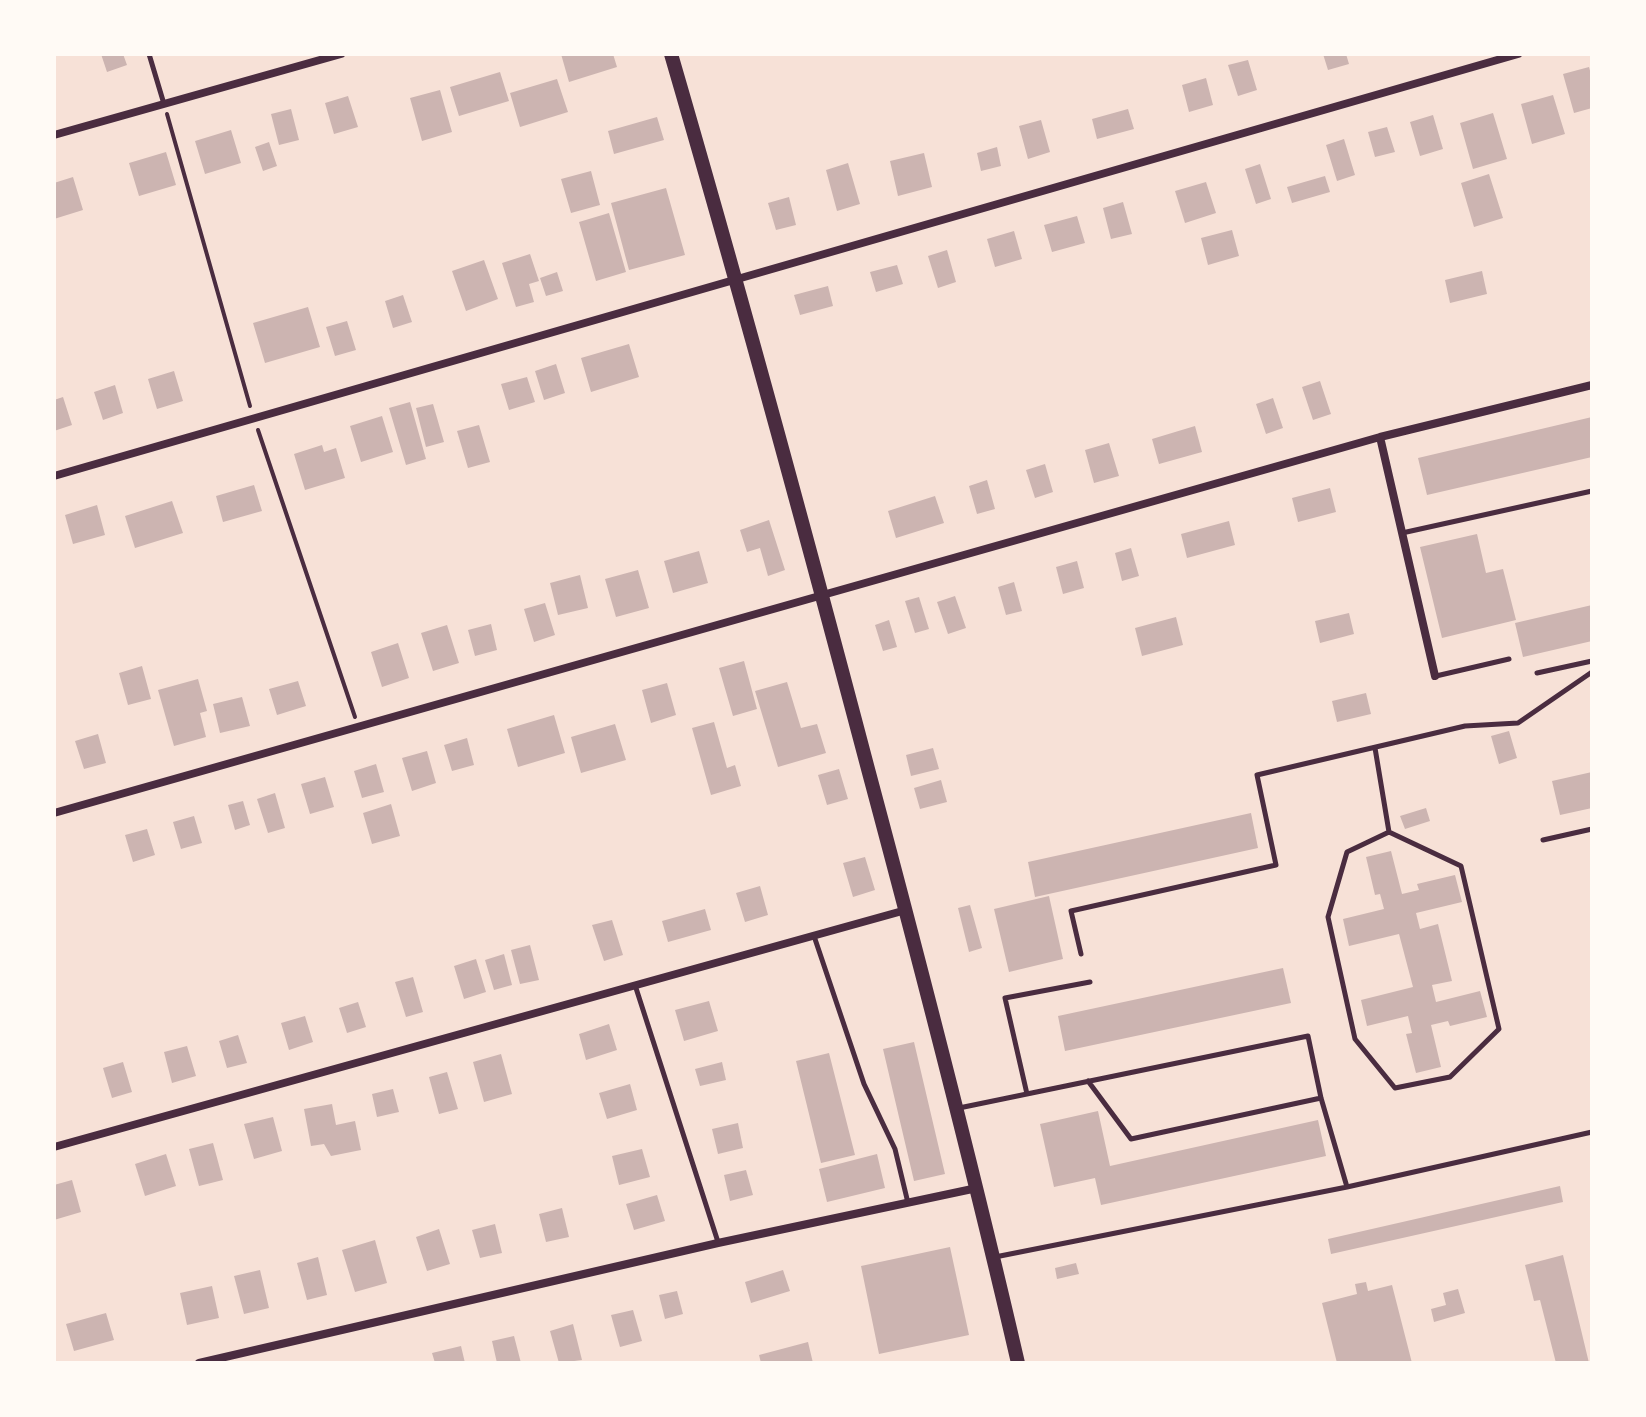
<!DOCTYPE html>
<style>
body{margin:0}
#map{position:relative;width:1646px;height:1417px;overflow:hidden;background:#f7e1d7;font-family:"PT Sans Narrow",sans-serif}
canvas{display:block}
.frame{position:absolute;inset:0;border:56px solid #fffaf5;pointer-events:none}
</style>
<div id="map">
<canvas width="1646" height="1417"></canvas>
<div class="frame"></div>
</div>
<script>
const g = document.querySelector('canvas').getContext('2d');
g.lineJoin = 'round';
function paint(path, color) { g.fillStyle = color; g.fill(path, 'evenodd'); }
function stroke(path, color, width, dash) { g.strokeStyle = color; g.lineWidth = width; g.lineCap = dash ? 'butt' : 'round'; g.setLineDash(dash || []); g.stroke(path); }
const building = new Path2D(`
 M101,54h22l4,11 -20,7z
 M561,54h52l4,13 -48,15z
 M1323,54h23l3,10 -21,6z
 M1248,60l9,30 -19,6 -10,-31z
 M1589,67l3,11v30l-18,5 -11,-39z
 M500,72l9,29 -50,15 -9,-29z
 M1206,78l7,27 -24,7 -7,-27z
 M557,79l11,33 -48,15 -10,-34z
 M440,90l12,42 -30,9 -12,-43z
 M1553,95l12,39 -33,10 -11,-40z
 M348,96l10,31 -24,7 -9,-31z
 M291,109l8,31 -20,5 -8,-31z
 M1128,109l6,20 -37,10 -5,-20z
 M1493,113l14,46 -34,10 -13,-46z
 M1433,115l10,34 -23,7 -10,-34z
 M657,117l7,23 -50,14 -6,-23z
 M1041,120l9,32 -22,7 -9,-33z
 M1387,127l8,25 -20,5 -7,-25z
 M231,130l10,33 -36,11 -10,-33z
 M1344,139l11,36 -18,6 -11,-36z
 M269,142l8,24 -14,5 -8,-24z
 M997,147l4,19 -20,5 -4,-18z
 M166,152l10,33 -37,11 -10,-33z
 M924,153l8,34 -34,9 -8,-35z
 M848,163l12,41 -23,7 -11,-41z
 M1260,164l11,35 -15,5 -11,-35z
 M591,171l9,34 -29,8 -10,-34z
 M1489,174l14,44 -29,9 -13,-44z
 M1325,176l5,16 -38,11 -5,-16z
 M73,177l10,33 -29,9v-36z
 M1206,182l10,31 -31,10 -10,-32z
 M666,188l19,67 -56,15 -18,-67z
 M789,197l7,28 -20,5 -8,-27z
 M1123,202l9,32 -21,5 -8,-31z
 M609,213l17,59 -30,9 -17,-59z
 M1077,216l8,27 -33,9 -8,-27z
 M1232,230l7,26 -31,9 -7,-27z
 M1014,231l8,28 -27,8 -8,-28z
 M947,250l9,32 -18,6 -10,-32z
 M530,254l9,27 -10,3 5,18 -18,5 -14,-44z
 M484,260l14,39 -32,12 -14,-40z
 M897,265l6,19 -27,8 -6,-20z
 M1482,271l5,23 -37,9 -5,-23z
 M557,272l6,19 -17,5 -6,-18z
 M828,286l5,20 -33,9 -6,-20z
 M403,295l9,27 -19,6 -8,-27z
 M308,307l12,40 -55,16 -12,-40z
 M347,321l9,29 -21,6 -9,-29z
 M629,344l10,33 -48,15 -10,-34z
 M556,364l9,29 -21,7 -9,-29z
 M174,371l9,30 -26,8 -9,-30z
 M527,377l8,25 -26,8 -8,-26z
 M1320,381l11,33 -18,6 -11,-33z
 M115,385l8,28 -20,7 -9,-28z
 M63,397l9,28 -18,6v-31z
 M1273,398l10,30 -17,6 -10,-30z
 M410,402l16,57 -20,6 -17,-57z
 M433,404l11,38 -18,5 -10,-39z
 M382,416l11,36 -32,10 -11,-36z
 M1592,417v40l-165,38 -9,-37z
 M479,425l11,37 -22,6 -11,-37z
 M1195,426l7,26 -43,12 -7,-25z
 M1109,443l10,33 -25,7 -9,-33z
 M322,445l2,7 12,-4 9,30 -40,12 -11,-36z
 M1045,464l8,28 -18,6 -9,-28z
 M987,480l8,29 -18,5 -8,-28z
 M254,485l8,26 -39,11 -7,-26z
 M1330,488l6,24 -38,10 -6,-24z
 M935,496l9,27 -48,15 -8,-27z
 M172,501l11,32 -48,15 -10,-32z
 M97,505l8,30 -32,9 -8,-29z
 M769,520l16,50 -17,6 -8,-28 -13,4 -7,-22z
 M1229,521l6,24 -48,13 -6,-24z
 M1477,534l9,39 17,-4 13,51 -74,18 -22,-91z
 M1131,548l8,28 -17,5 -7,-28z
 M699,551l9,32 -35,10 -9,-32z
 M1077,561l7,27 -21,6 -7,-27z
 M638,570l11,38 -33,9 -11,-38z
 M580,575l8,33 -30,7 -8,-32z
 M1014,582l8,29 -16,4 -8,-28z
 M955,596l11,32 -18,6 -11,-32z
 M919,597l10,32 -14,4 -10,-32z
 M545,603l10,32 -21,7 -10,-33z
 M1592,605v36l-69,16 -8,-34z
 M1349,613l5,21 -34,9 -5,-22z
 M1176,617l7,28 -41,11 -7,-28z
 M889,620l8,27 -14,4 -8,-26z
 M491,624l6,26 -22,6 -7,-26z
 M447,625l12,38 -26,8 -12,-38z
 M398,643l11,35 -27,9 -11,-35z
 M744,661l13,48 -24,7 -14,-48z
 M142,666l9,33 -23,6 -9,-32z
 M198,679l9,32 -7,2 6,24 -32,9 -16,-56z
 M298,681l8,25 -29,9 -8,-26z
 M787,682l14,46 16,-4 9,29 -48,14 -23,-76z
 M667,683l9,32 -25,8 -9,-33z
 M1366,693l5,21 -34,8 -5,-21z
 M242,697l8,29 -30,7 -7,-29z
 M554,715l11,38 -47,14 -11,-38z
 M714,722l13,46 8,-3 6,21 -30,9 -19,-67z
 M615,724l11,36 -45,13 -10,-36z
 M1509,731l8,27 -18,6 -8,-28z
 M98,734l8,29 -22,6 -9,-28z
 M467,738l7,27 -22,6 -8,-26z
 M933,748l6,21 -28,7 -5,-21z
 M427,751l9,32 -24,8 -10,-33z
 M376,764l8,28 -22,6 -8,-27z
 M839,769l9,30 -21,6 -9,-30z
 M1592,772v36l-32,7 -8,-34z
 M325,777l9,30 -24,7 -9,-30z
 M941,780l6,22 -27,7 -6,-21z
 M275,793l10,35 -17,5 -11,-34z
 M243,801l7,24 -15,5 -7,-25z
 M391,804l9,32 -28,8 -9,-31z
 M1426,808l4,13 -25,8 -5,-13z
 M1251,813l7,35 -223,49 -7,-35z
 M194,816l8,27 -21,6 -8,-27z
 M147,829l8,26 -22,7 -8,-27z
 M1391,851l11,43 17,-4 -2,-6 38,-9 7,27 -46,11 4,16 18,-5 14,57 -20,4 4,17 44,-11 7,26 -37,9 -2,-5 -17,4 10,42 -25,6 -10,-39 6,-1 -4,-17 -41,10 -6,-26 52,-13 -14,-53 -50,12 -6,-27 41,-10 -4,-15 -5,1 -9,-38z
 M865,857l10,33 -22,7 -10,-34z
 M760,886l8,29 -23,7 -9,-29z
 M1049,896l14,63 -54,13 -15,-63z
 M970,905l12,43 -13,4 -11,-44z
 M705,909l6,21 -43,12 -6,-21z
 M612,920l11,35 -19,6 -12,-36z
 M530,945l9,35 -19,4 -9,-34z
 M504,954l8,31 -18,5 -9,-30z
 M476,959l10,33 -22,7 -10,-33z
 M1283,968l8,35 -226,48 -7,-35z
 M413,977l10,35 -17,5 -11,-35z
 M709,1001l9,30 -34,10 -9,-31z
 M358,1002l8,25 -19,6 -8,-25z
 M305,1016l8,26 -24,8 -8,-27z
 M609,1024l8,26 -31,10 -7,-26z
 M238,1035l9,28 -20,5 -8,-27z
 M914,1042l31,132 -31,7 -31,-132z
 M187,1046l9,30 -24,7 -8,-31z
 M829,1053l26,102 -34,8 -25,-102z
 M501,1054l11,40 -28,8 -11,-40z
 M123,1062l9,30 -20,6 -9,-30z
 M722,1062l4,18 -26,6 -5,-17z
 M447,1072l11,37 -19,5 -10,-37z
 M630,1084l7,26 -30,9 -8,-26z
 M393,1089l6,23 -22,5 -5,-23z
 M332,1104l4,21 19,-4 6,29 -30,6 -7,-12 -13,2 -7,-37z
 M1098,1111l12,55 208,-46 8,36 -225,49 -6,-27 -41,9 -14,-63z
 M273,1117l9,34 -28,8 -10,-35z
 M738,1123l5,25 -25,6 -6,-25z
 M213,1143l10,37 -24,6 -10,-37z
 M642,1149l8,28 -31,8 -7,-29z
 M166,1154l10,32 -31,10 -10,-32z
 M877,1154l8,34 -58,14 -8,-33z
 M746,1170l7,25 -23,6 -6,-26z
 M72,1180l9,32 -27,8v-35z
 M1560,1186l3,16 -232,52 -3,-15z
 M657,1195l8,26 -31,9 -8,-26z
 M562,1208l7,29 -23,5 -7,-28z
 M495,1224l7,29 -22,5 -8,-28z
 M439,1229l11,35 -23,7 -11,-34z
 M375,1240l12,43 -32,9 -13,-42z
 M950,1247l19,88 -90,19 -18,-88z
 M1563,1255l26,108h-33l-16,-63 -6,1 -9,-36z
 M318,1257l9,38 -20,5 -10,-37z
 M1076,1263l3,11 -22,5 -2,-11z
 M260,1270l9,38 -25,6 -10,-38z
 M783,1270l7,21 -39,12 -6,-21z
 M1366,1282l2,9 24,-6 20,78h-75l-15,-60 35,-9 -2,-10z
 M212,1286l7,32 -32,7 -7,-32z
 M1458,1289l7,24 -31,9 -3,-13 15,-4 -3,-12z
 M677,1291l6,23 -18,5 -6,-24z
 M633,1310l9,31 -22,6 -9,-32z
 M106,1313l8,27 -40,11 -8,-27z
 M573,1324l9,36 -23,3 -9,-32z
 M514,1336l7,27h-24l-5,-22z
 M808,1342l5,21h-52l-2,-8z
 M461,1346l4,17h-30l-3,-10z`);
const path = new Path2D(`
 M167,114l83,292
 M258,430l97,287`);
const service = new Path2D(`
 M149,54l15,50
 M1402,533l190,-42
 M1537,673l55,-12
 M1436,676l73,-17
 M1375,748l14,84 -42,20 -19,65 27,122 40,49 55,-11 49,-48 -38,-163 -72,-34
 M1543,840l49,-11
 M814,936l50,148 31,65 13,54
 M1081,954l-10,-43 205,-46 -19,-90 208,-49 53,-3 74,-51
 M635,985l83,257
 M1088,1081l43,58 190,-41
 M1027,1094l-22,-96 85,-16
 M959,1108l349,-72 13,62 26,89
 M995,1257l352,-70 245,-55`);
const minor = new Path2D(`
 M54,135l287,-81
 M1380,437l55,239
 M54,476l1464,-422
 M54,813l1326,-376 212,-52
 M54,1147l852,-237
 M199,1363l519,-120 259,-55`);
const secondary = new Path2D(`
 M671,54c69,237 134,476 197,715 53,198 104,395 150,594`);
paint(building, '#ccb4b1');
stroke(path, '#4a2c40', 4);
stroke(service, '#4a2c40', 5);
stroke(minor, '#4a2c40', 8);
stroke(secondary, '#4a2c40', 14);
</script>
